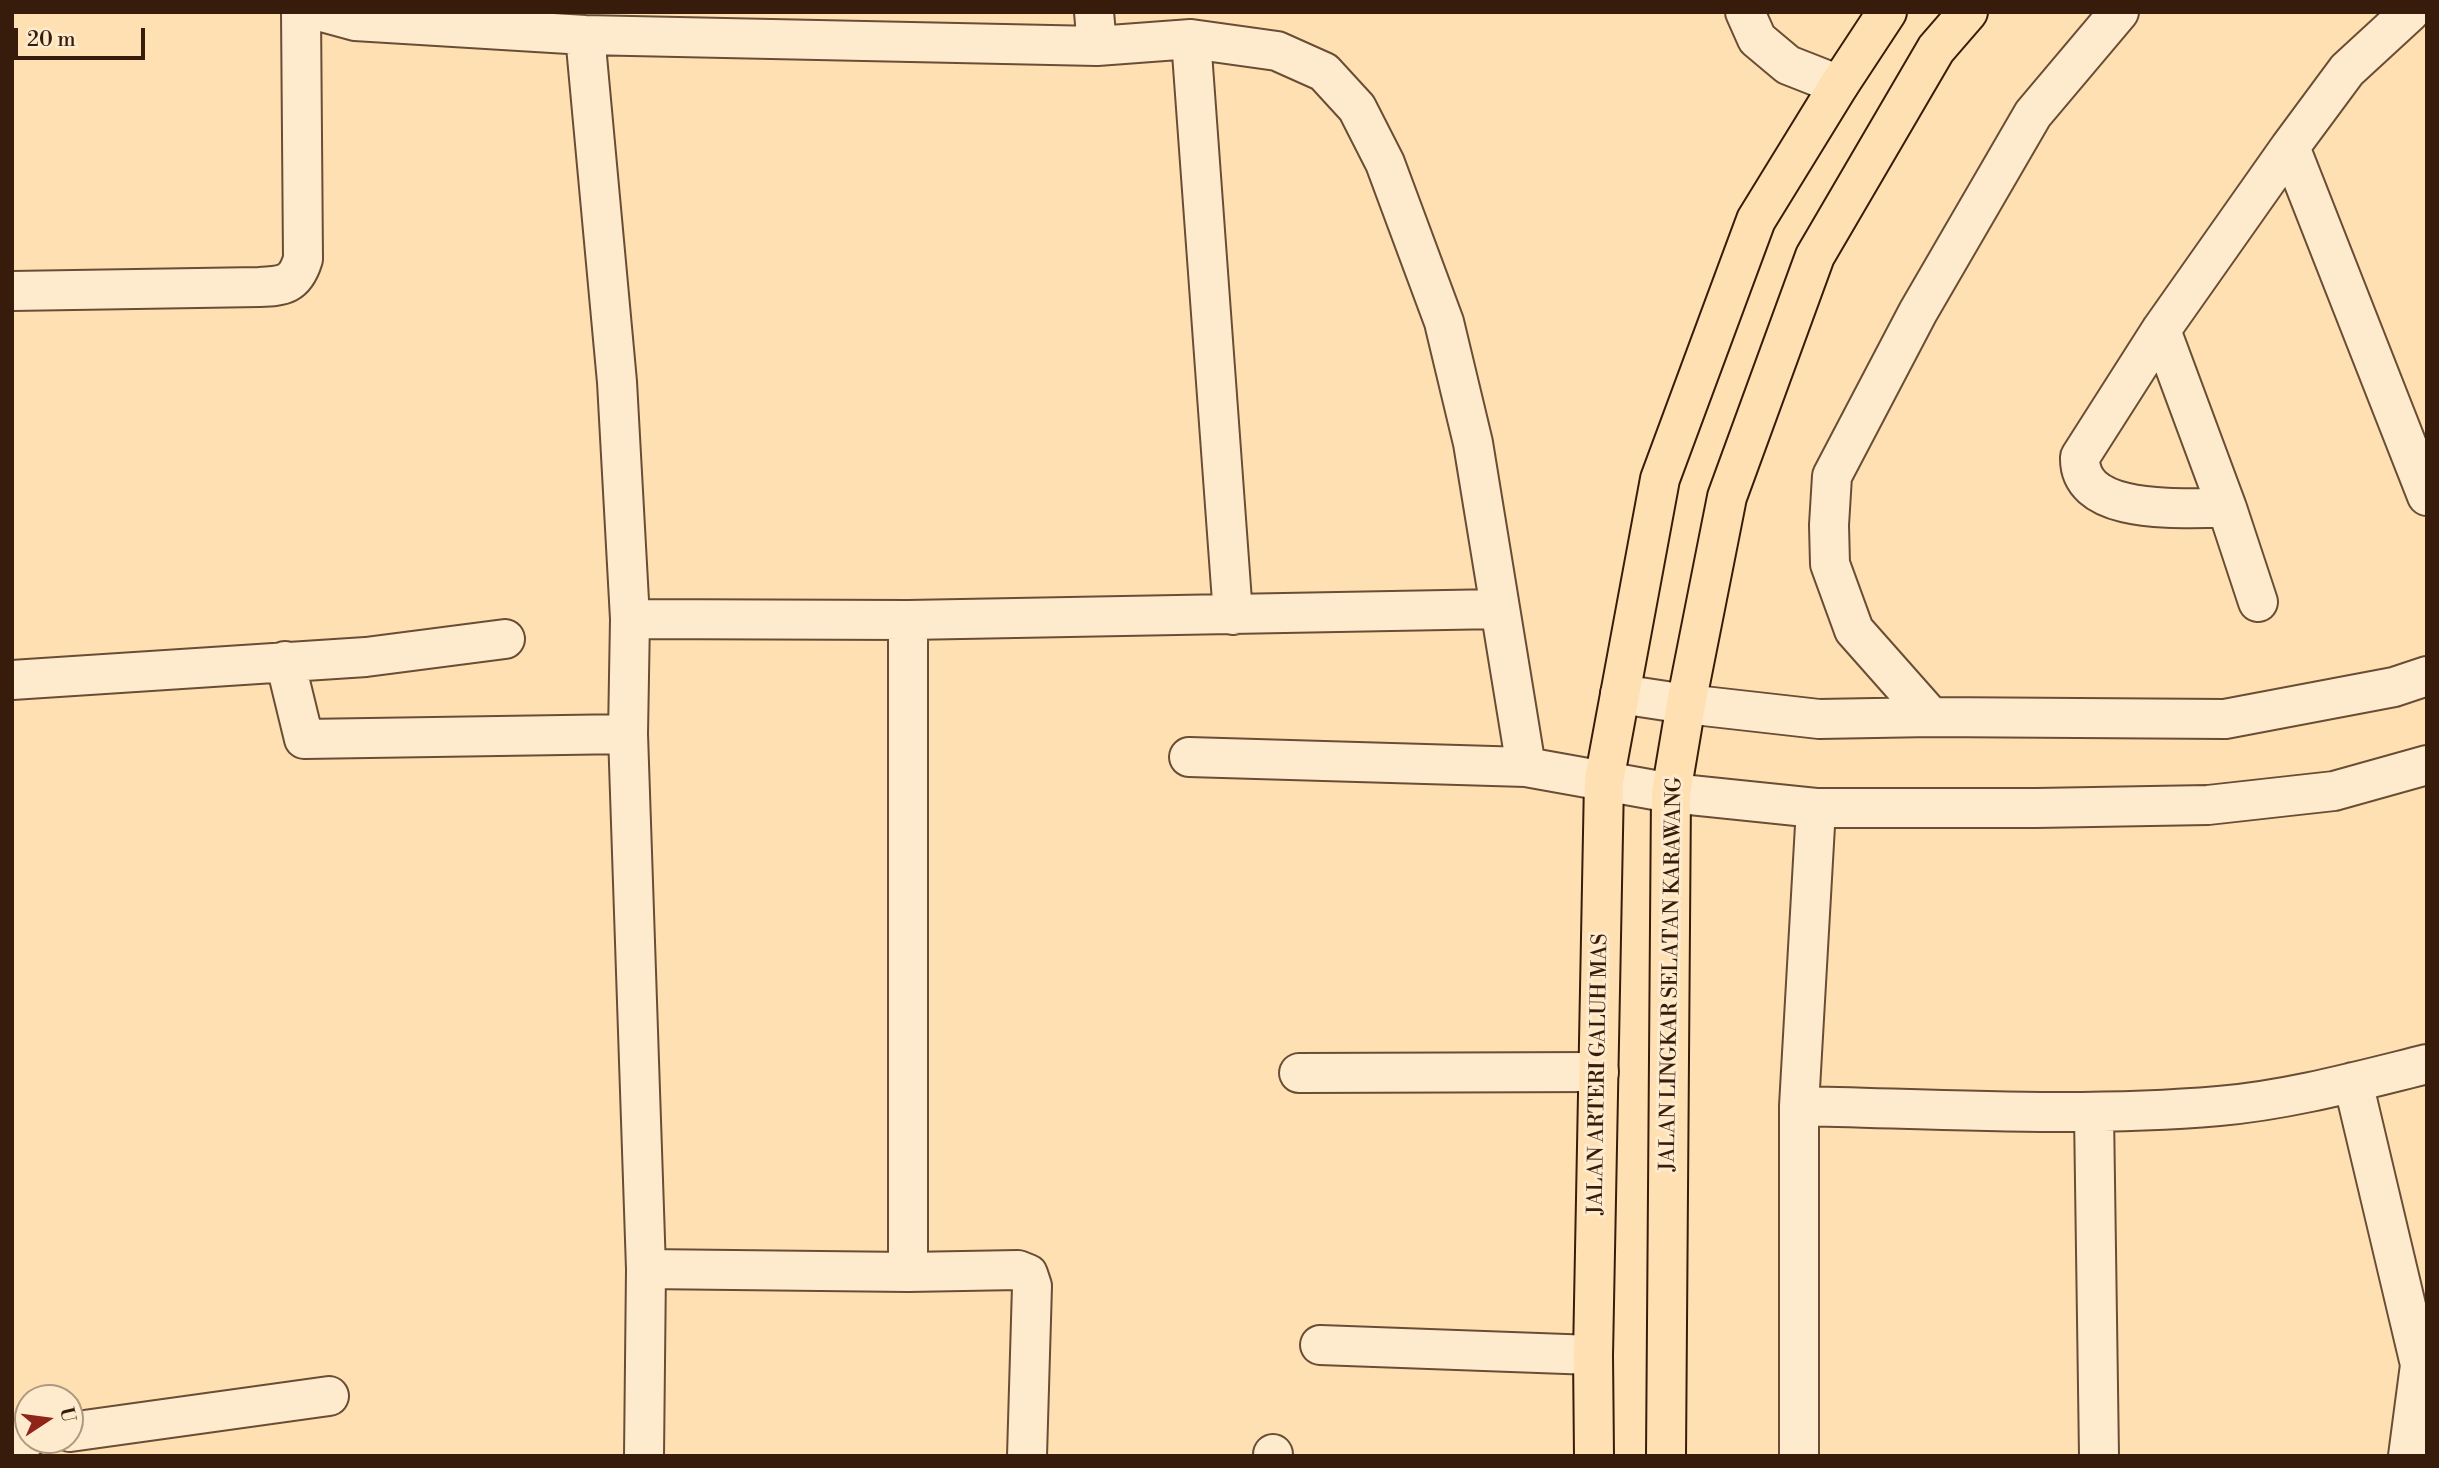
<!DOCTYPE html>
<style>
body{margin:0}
#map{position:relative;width:2439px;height:1468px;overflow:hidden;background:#fee0b2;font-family:"Libre Bodoni",serif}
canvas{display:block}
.frame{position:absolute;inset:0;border:14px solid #371c0b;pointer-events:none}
.north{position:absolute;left:14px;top:1384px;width:70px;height:70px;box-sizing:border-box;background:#feebcd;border:2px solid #ae987f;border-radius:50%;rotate:77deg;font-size:19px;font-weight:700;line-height:28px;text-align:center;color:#371c0b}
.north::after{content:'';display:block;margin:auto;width:24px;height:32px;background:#8f2418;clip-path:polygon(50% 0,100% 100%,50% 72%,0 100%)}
.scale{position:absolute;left:14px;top:28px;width:131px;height:32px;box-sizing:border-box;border:4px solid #371c0b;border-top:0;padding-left:9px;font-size:21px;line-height:24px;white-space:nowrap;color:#371c0b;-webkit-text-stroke:5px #feebcd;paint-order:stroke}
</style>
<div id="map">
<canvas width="2439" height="1468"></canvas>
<div class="frame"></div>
<div class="north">U</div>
<div class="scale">20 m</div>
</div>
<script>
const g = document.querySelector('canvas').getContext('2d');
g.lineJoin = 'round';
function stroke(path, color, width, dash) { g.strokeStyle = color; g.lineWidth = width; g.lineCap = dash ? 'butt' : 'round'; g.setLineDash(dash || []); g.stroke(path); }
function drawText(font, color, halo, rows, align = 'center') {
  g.font = font + ' "Libre Bodoni",serif'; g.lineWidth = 6; g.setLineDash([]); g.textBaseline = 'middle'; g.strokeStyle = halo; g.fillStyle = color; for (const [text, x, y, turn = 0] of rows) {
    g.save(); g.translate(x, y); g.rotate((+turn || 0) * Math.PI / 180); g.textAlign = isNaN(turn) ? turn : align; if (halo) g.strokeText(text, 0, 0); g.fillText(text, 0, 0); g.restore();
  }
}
const minor = new Path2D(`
 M322,12l33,9 230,14 512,11 94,-7 86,12 47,21 33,36 28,55 59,159 29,121 53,324
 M1094,12l3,34
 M1745,12l12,27 31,26 51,20
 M585,35l32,347 13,237 -2,115 18,535 -2,187
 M1191,39l42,576
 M2290,147l137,349
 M12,291l247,-4c25,-1 36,-2 44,-28l-2,-247
 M2161,330l66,178 31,94
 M2227,508c-40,-1 -149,10 -147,-51l81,-127 129,-183 57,-77 63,-58
 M630,619l278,1 591,-11
 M285,661l19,78 324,-5
 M12,680l354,-23 139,-18
 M1620,694l66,10 133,15 112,-2 294,2 169,-32 33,-11
 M1931,717l-77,-87 -24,-66 -1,-39 3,-49 86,-164 115,-198 86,-102
 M1189,757l337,10 145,26 145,15h220l172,-3 126,-14 93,-26
 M1299,1073l300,-1
 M2353,1082l74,312
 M1799,1106c140,3 280,12 420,0 70,-6 139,-25 208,-42
 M2094,1113l5,343
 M646,1269l262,3 110,-2 10,4 4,12 -5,170
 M908,1272v-652
 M1320,1345l273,10
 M70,1432l259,-36
 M12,1440l16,-2
 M1273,1454v2
 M1799,1456v-350l17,-298
 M2408,1456l12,-91`);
const major = new Path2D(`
 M1594,1456l-1,-101 11,-574 56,-302 96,-259 83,-135 48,-73
 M1666,1456l5,-663 15,-89 41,-207 88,-241 121,-207 32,-37`);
const streetNames = [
 ["JALAN LINGKAR SELATAN KARAWANG",1672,974,-89],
 ["JALAN ARTERI GALUH MAS",1599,1074,-89]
];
stroke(minor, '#694d35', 42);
stroke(major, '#371c0b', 42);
stroke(minor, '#feebcd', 38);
stroke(major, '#fee0b2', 38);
drawText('21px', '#371c0b', '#feebcd', streetNames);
</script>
